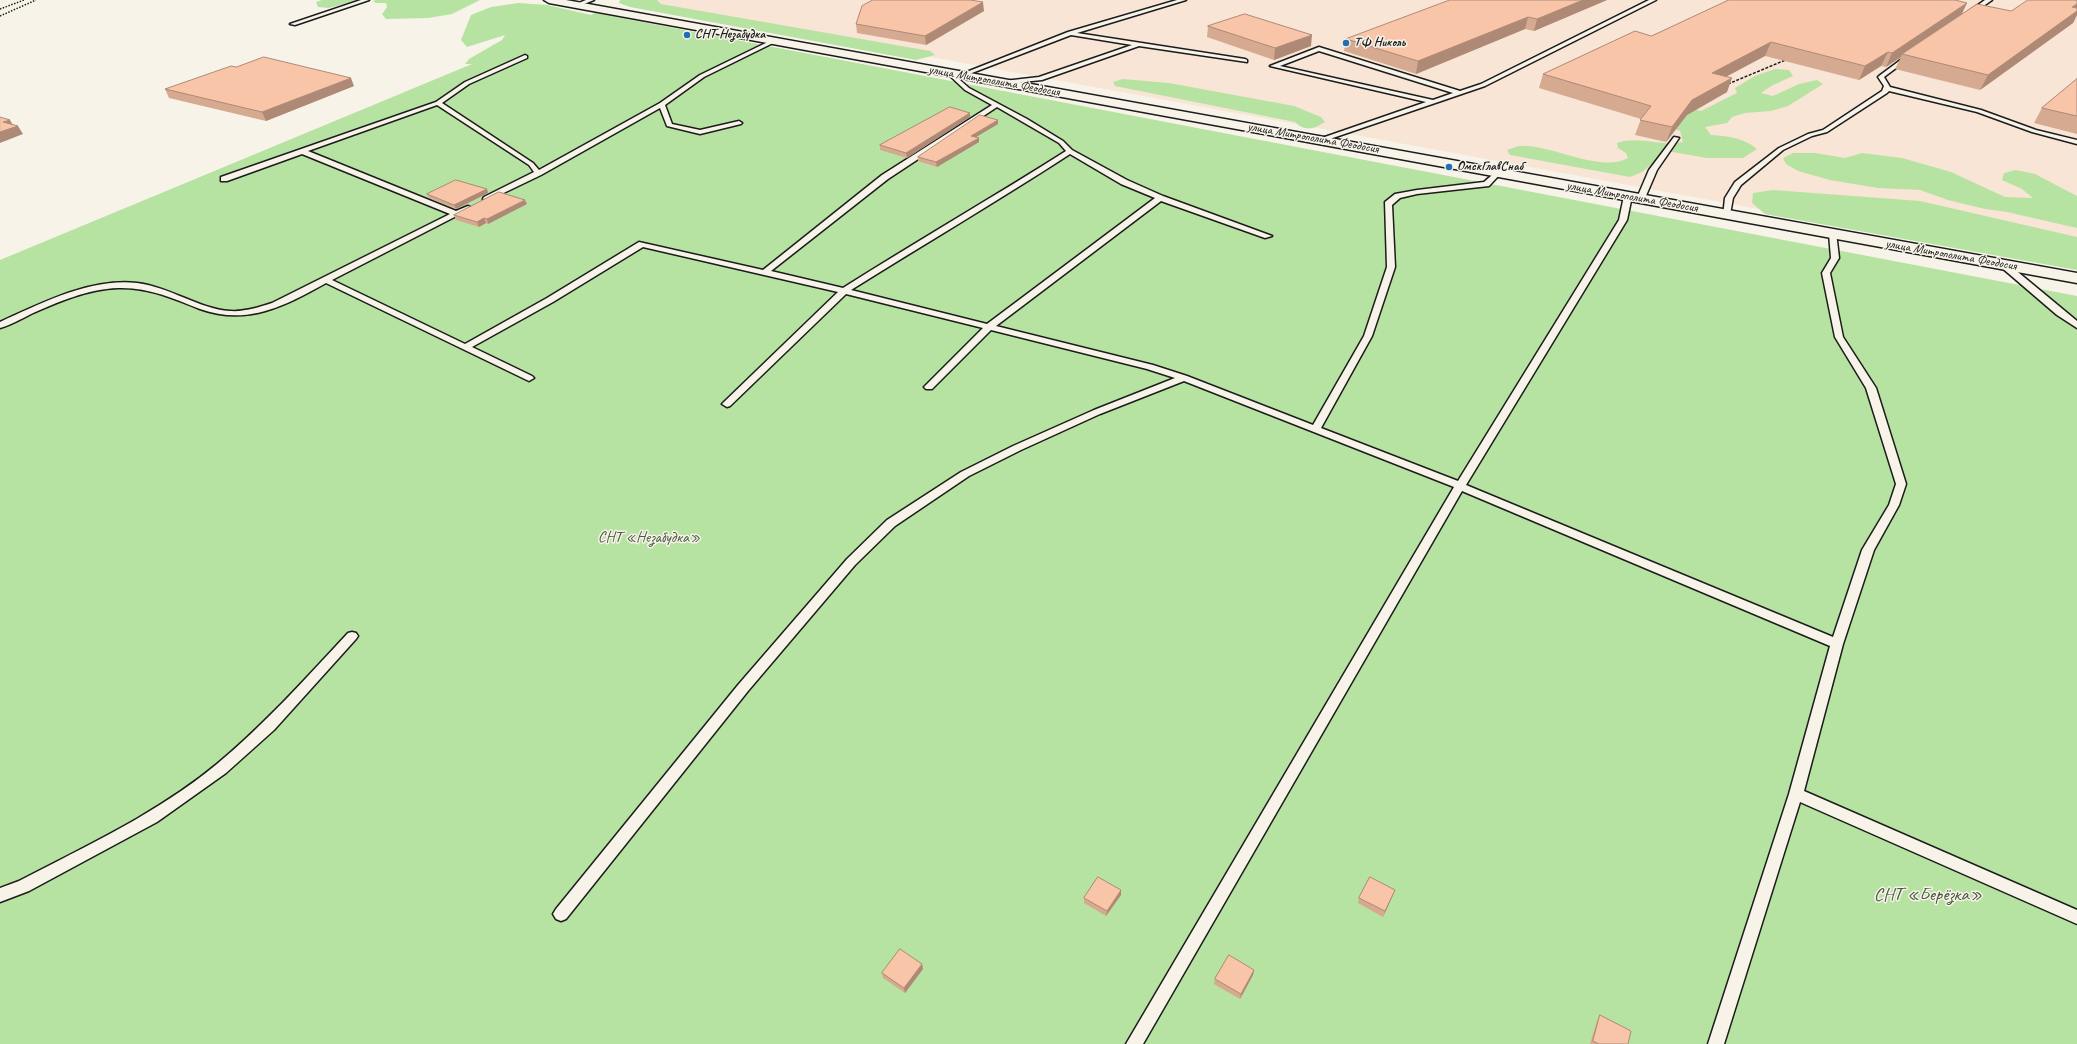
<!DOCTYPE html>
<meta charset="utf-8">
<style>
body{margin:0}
canvas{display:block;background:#f7f3e8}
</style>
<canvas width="2077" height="1044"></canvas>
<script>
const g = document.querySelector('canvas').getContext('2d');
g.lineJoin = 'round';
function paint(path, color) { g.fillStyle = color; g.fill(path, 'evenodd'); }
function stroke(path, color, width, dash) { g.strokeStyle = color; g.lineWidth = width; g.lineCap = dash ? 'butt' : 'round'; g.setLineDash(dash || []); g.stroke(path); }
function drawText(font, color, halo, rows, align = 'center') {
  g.font = font + ' Caveat,sans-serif'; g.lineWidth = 3; g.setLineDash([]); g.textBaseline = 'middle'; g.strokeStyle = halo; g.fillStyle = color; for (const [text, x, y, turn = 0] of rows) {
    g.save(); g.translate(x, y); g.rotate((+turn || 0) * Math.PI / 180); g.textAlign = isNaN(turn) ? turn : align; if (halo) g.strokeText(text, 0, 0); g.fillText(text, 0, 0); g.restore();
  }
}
const built = new Path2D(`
 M620,0h1457v267l-302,-55z`);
const green = new Path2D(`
 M322,0h36l-29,8 -11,-1 -2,-5z
 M376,0h104l-28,14 -24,4 -42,1 -4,-5 5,-7 -1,-4h-10l-3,-2z
 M620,0h37l4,4 269,47 5,4 -19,5 -286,-53 -11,-4z
 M518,3l29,2 44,10 4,-2 1482,283v748h-2077v-784l472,-196h-7l4,-5 33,-19 3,-5 -38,12 -6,-7 10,-25 20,-8z
 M1775,69l14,1 4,6 -22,10 -10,7 12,3 26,-12 18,-4 6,4 -35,22 -17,5 -26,2 -13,4 -5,6 -22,4 6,8c17,1 33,3 46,14l-14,9h-36l-40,-7 -25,21 -12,5 -120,-22 -3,-5c4,-1 8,-3 12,-4 29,-3 83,28 109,12l-2,-5 -8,-5 -1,-5c23,-8 42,4 66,-1l-3,-11 -30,-11 24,-16 27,7 36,-18 -2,-5 20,-12z
 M1123,79l46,4 125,23 27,11 4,5c-11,7 -20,10 -30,0l-180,-36 -2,-4z
 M1793,153h22l30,5 17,-5 40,5 49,14 54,25 28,1 -11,-9 -20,-9 2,-7 12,-3 19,4 42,22v32l-70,-16 -22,-3 -37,-9 -28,-10 -42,-2 -48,-8 -32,-9 -12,-7 -3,-6z
 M1773,190l147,11 157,36v33l-312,-56 -13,-11 1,-10z`);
const path = new Path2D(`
 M0,9l24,-9
 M0,16l36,-16`);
const service = new Path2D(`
 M361,0h8l-74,25 -5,-1z
 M586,0h8l-15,6 -5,-1z
 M1177,0h9l-109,33 168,26 2,1v2l-108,-16 -97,34 -40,4v-2l2,-1 35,-4 93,-32 -61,-10 -107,41 -5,-1 109,-43z
 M1649,0h7l-171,86 -164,56 -3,-2 1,-1 107,-37 -156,-36 49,-19 141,44 21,-7zM1319,51l134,42 -20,7 -153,-34z
 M1985,0h7l-20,14h-4v-2z
 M772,40l5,1 -73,36 -39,28 7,19 28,6 39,-9 3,2 -1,1 -41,10 -33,-8 -7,-18 -119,67 -54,26 -4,-2 1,-2 50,-25 -5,-7 -92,-60 -129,46 148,60 12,-5 4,2 -140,72 133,64 82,-46 92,-56 124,28 119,-95 110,-70 -27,-15 -16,-15 -1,-1 3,-2 18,16 58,31 36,22 9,9 55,30 36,16 109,40 -7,2 -104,-37 -165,125 157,39 34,11 126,49 51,-89 23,-69 -2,-65 10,-8 22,-4 67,-8 14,-12 4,2 -13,14 -72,8 -17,4 -8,7 3,62 -23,69 -51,92 137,53 161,-261 5,-24 4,-2 4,2 -5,24 -161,265 367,152 29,-87 27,-45 7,-21 -30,-96 -31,-51 -13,-64 9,-15 -2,-24 7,-2 3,26 -9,15 13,64 33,51 30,96 -7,21 -25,45 -31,94 -39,147 273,119v14l-277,-122 -76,242h-16l81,-250 41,-148 -368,-155 -319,553h-17l328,-557 -270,-106 -84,33 -79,36 -52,26 -74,50 -40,39 -107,126 -182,228 -5,2 -5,-2 -3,-5 3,-5 182,-224 109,-126 40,-39 74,-48 52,-26 81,-36 81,-32 -28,-9 -156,-39 -59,59h-6l-2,-2 59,-59 -137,-34 -116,112 -3,1 -5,-3 2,-2 114,-110 -195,-45 -90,55 -81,45 60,29 2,2 -5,3 -203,-98c-41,23 -79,43 -126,26 -28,-11 -52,-22 -82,-21 -30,1 -60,14 -87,26 -10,5 -20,11 -31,14v-6c42,-19 90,-44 137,-39 33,4 62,26 93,28 15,1 29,-4 42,-8l178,-89 -148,-60 -75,27h-6v-4l215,-75 29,-20 60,-27 2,1v2l-58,26 -27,19 91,60 6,7 121,-67 40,-28zM997,107l62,36 7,8c-74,47 -149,90 -223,137l-72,-17 117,-92zM1070,154l51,30 34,14 -168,126 -136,-34c73,-46 147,-89 219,-136z
 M1910,53l3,2 -1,1 -28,21 6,10 91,23 55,20 41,10v4l-45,-12 -55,-20 -88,-21 -2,2 -60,39 -15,4 -29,14 -42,35 -8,13 -3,16 -7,2 2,-18 10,-16 44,-34 29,-14 15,-4 59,-39 2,-5 -6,-9 1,-1z
 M1674,137l5,1 -22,32 -12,28 -7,2 -1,-2 12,-28z
 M2001,263h6l70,58v7l-20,-13 -56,-48z
 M352,632l4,1 2,3 -2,3 -82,91 -48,43 -69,49 -128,69 -29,11v-14l19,-7c67,-35 139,-68 198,-117 48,-40 89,-86 131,-131z`);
const minor = new Path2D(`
 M544,0h22l1511,273v10l-1528,-280z`);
const rail = new Path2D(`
 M1728,84l67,-28`);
const wall = new Path2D(`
 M1607,0l-73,31 -9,-2 -109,45 -72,-23 2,-12z
 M2077,0v15l-4,8 -93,67 -85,-21 6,-12 -15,10 -5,-1 -22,14 -94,-24 -39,20 1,16 -40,23 -21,27 -31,-7 6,-16 -102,-31 4,-14 108,-38 316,-33 -5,11 49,-3z
 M984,11l-58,34 -69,-12 -1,-9z
 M1208,26l103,20 -37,14 -67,-23z
 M2077,79v55l-43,-11 8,-15z
 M354,86l-88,35 -97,-23 -4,-9z
 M970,113v4l-63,41 -27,-8v-5z
 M998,124l-22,13 3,1v4l-42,25 -19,-6v-4z
 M487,189l1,4 -32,16 -27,-11 -2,-4z
 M527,204l-39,20 -2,-1 -7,4 -23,-7 -2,-5z
 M1121,890v5l-15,21 -22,-13v-5z
 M1393,895l-10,22 -25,-14 1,-5z
 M922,964l1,5 -18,24 -22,-15 -1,-5z
 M1254,970l-1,5 -13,24 -26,-15 1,-5z
 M1600,1015l28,29h-38l7,-23z`);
const shadedWall = new Path2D(`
 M1583,0h24l-73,31 3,-12z
 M983,2l1,9 -58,34 -1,-9z
 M1967,3l-6,12 -59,39 -1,3 -15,10 6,-14z
 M2077,4v11l-4,8 -93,67 8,-15z
 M1528,17l-3,12 -109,45 2,-13z
 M1312,35l-1,11 -37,14 1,-12z
 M1771,42l-6,14 -58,31 5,-14z
 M1888,52l-7,14 -22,14 6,-14z
 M351,78l3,8 -88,35 -4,-9z
 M1732,78l-5,14 -40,23 -21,27 6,-15 20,-27z
 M970,113v4l-63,41 -1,-5z
 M10,120l4,7 4,-1 5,8 -23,9v-11l3,-10z
 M998,120v4l-27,16v-4z
 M979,138v4l-42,25 -1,-5z
 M487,189l1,4 -32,16 -2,-4z
 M525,200l2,4 -39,20 -1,-5z
 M484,218l2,5 -7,4 -2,-5z
 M1121,890v5l-15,21 1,-5z
 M1395,890l-2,5 -10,22 2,-6z
 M922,964l1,5 -18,24 -1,-5z
 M1254,970l-1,5 -13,24 1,-5z`);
const building = new Path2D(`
 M873,0h97l13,2 -58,34 -69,-12 6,-18z
 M1450,0h133l-46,19 -9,-2 -110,44 -72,-22z
 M1729,0h226l12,3 -75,50 -4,-1 -23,14 -94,-24 -59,31 20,5 -40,22 -20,27 -32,-7 11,-14 -108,-32 92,-43 16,5z
 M2028,0h49v4l-5,3 5,1v3l-89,64 -86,-21 75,-50 34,7z
 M1245,14l67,21 -37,13 -67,-22z
 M264,57l87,21 -89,34 -97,-23 66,-23 5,1z
 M2077,79v37l-35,-8z
 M950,107l20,6 -64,40 -26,-8z
 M980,115l18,5 -27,16 8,2 -43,24 -18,-5z
 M0,117l10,3 -7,2 15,4 -18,6z
 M456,180l31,9 -33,16 -27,-11z
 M499,192l26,8 -38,19 -3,-1 -7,4 -23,-7z
 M1098,877l23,13 -14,21 -23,-13z
 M1370,877l25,13 -10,21 -26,-13z
 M900,949l22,15 -18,24 -22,-15z
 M1229,955l25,15 -13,24 -26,-15z
 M1600,1015l31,16 -3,13h-29l-6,-3z`);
const markers = [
 [687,35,4,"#1f6fb2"],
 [1346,43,4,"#1f6fb2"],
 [1449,167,4,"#1f6fb2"]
];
const farPoinames = [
 ["СНТ Незабудка",695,35],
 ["ТФ Николь",1354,43],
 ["ОмскГлавСнаб",1457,167]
];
const farStreetnames = [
 ["улица Митрополита Феодосия",994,81,10],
 ["улица Митрополита Феодосия",1313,138,10],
 ["улица Митрополита Феодосия",1632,197,10],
 ["улица Митрополита Феодосия",1951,255,10]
];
const parkNames = [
 ["СНТ «Незабудка»",649,538]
];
const nearParknames = [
 ["СНТ «Берёзка»",1928,895]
];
paint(built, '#f8e5d5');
paint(green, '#b6e3a1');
stroke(service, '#1c1c1c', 3);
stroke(minor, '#1c1c1c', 3);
stroke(path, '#1c1c1c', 1.5, [1.5, 1.5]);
paint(service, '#f7f3e8');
paint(minor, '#f7f3e8');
stroke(rail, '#1c1c1c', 1.5, [3, 1.5]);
paint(wall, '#d6a991');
paint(shadedWall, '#ae8a76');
paint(building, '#f9c5a9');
stroke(building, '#ae8a76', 1);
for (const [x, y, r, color] of markers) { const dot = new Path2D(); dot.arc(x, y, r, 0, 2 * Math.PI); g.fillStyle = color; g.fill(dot); stroke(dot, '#f7f3e8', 1.5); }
drawText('bold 13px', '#1c1c1c', '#f7f3e8', farPoinames, 'left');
drawText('13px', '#1c1c1c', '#f7f3e8', farStreetnames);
drawText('16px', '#4a5844', '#f7f3e8', parkNames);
drawText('19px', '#4a5844', '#f7f3e8', nearParknames);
</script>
